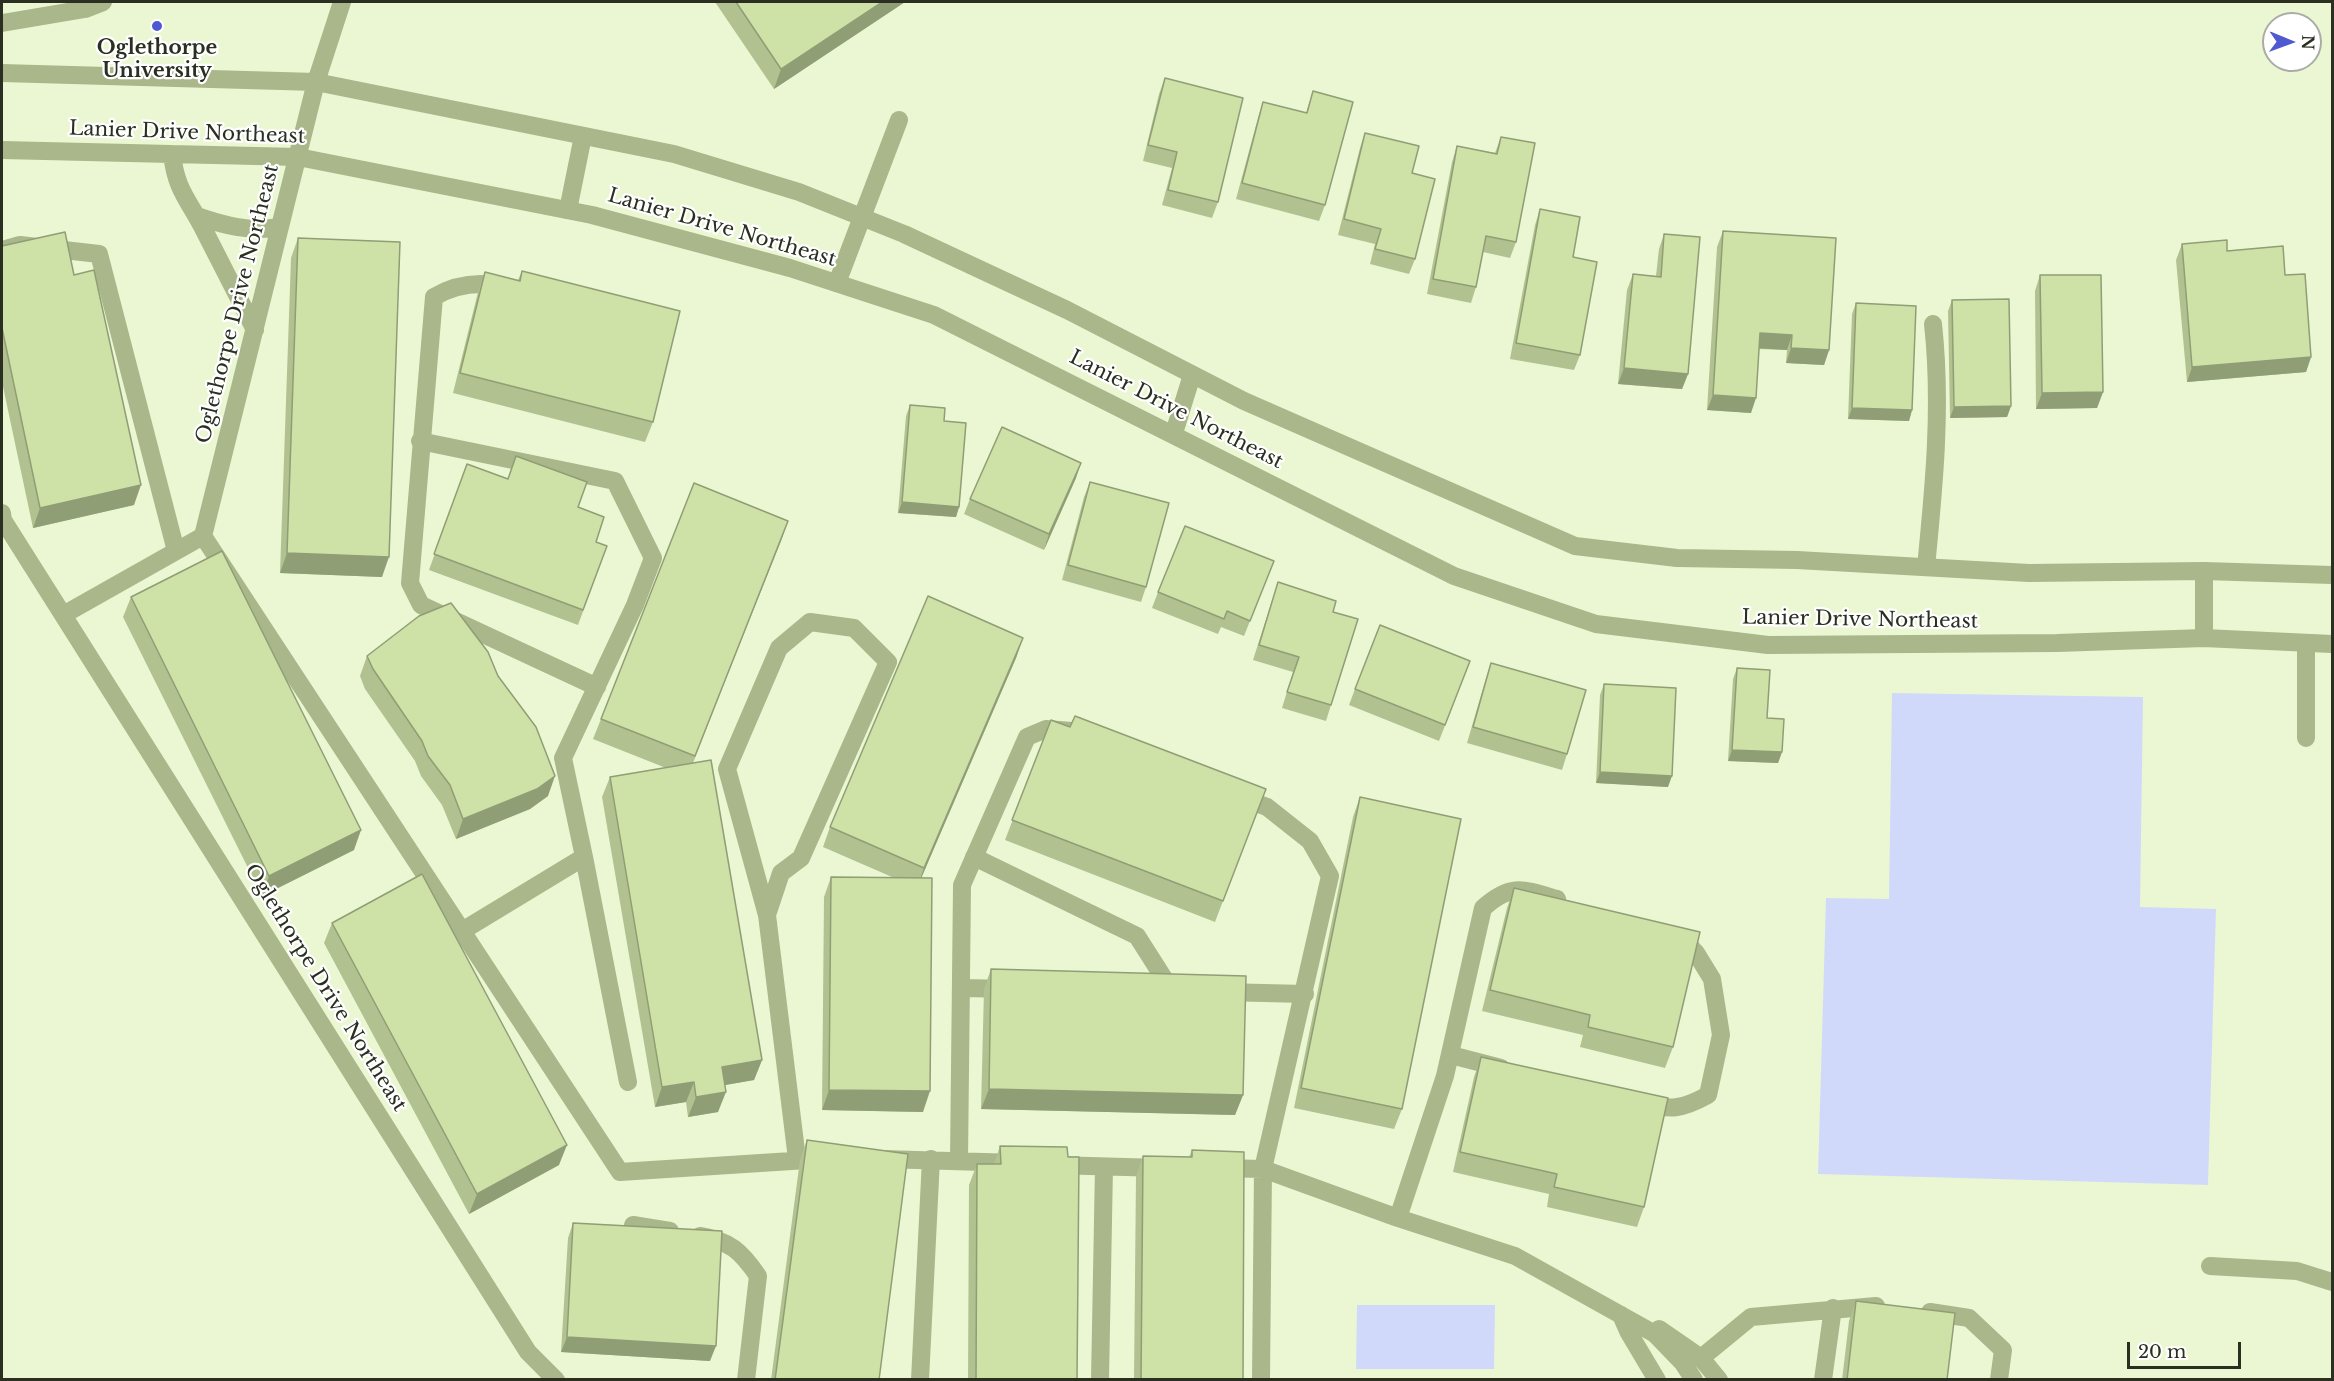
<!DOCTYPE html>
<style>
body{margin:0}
#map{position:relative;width:2334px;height:1381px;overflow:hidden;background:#ebf7d3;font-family:"Libre Baskerville",serif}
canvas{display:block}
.frame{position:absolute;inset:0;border:3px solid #2a2f21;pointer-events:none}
.north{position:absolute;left:2262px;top:12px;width:60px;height:60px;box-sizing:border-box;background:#fff;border:2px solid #aaaca6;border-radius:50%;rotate:91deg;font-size:16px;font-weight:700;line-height:24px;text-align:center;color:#2a2f21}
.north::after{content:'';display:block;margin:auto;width:21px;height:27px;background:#505ad0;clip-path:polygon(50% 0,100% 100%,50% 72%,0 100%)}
.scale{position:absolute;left:2127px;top:1342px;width:114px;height:27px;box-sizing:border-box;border:3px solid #2a2f21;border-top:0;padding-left:8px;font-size:18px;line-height:21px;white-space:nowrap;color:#2a2f21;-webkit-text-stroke:4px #fff;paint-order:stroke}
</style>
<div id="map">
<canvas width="2334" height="1381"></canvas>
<div class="frame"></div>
<div class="north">N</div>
<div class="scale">20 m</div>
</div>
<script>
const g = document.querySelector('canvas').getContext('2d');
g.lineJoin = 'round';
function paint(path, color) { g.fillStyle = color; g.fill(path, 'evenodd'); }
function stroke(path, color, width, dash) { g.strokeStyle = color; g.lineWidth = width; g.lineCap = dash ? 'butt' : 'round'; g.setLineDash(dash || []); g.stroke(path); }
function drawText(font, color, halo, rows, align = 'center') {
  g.font = font + ' "Libre Baskerville",serif'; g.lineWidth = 4.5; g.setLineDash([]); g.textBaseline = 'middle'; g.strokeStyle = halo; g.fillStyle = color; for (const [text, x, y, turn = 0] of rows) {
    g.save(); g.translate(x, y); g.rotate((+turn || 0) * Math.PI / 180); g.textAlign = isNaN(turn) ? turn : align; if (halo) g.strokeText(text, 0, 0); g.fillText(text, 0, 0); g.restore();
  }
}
const green = new Path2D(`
 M1892,693l251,4 -3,210 76,2 -8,276 -390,-11 8,-276 63,1z
 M1357,1305h138l-1,64h-138z`);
const service = new Path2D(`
 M2,23l83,-14 18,-7
 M568,210l15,-74
 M837,283l62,-163
 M1174,433l18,-58
 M1926,567c8,-80 16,-162 7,-243
 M2204,638v-67
 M2306,738v-95
 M2210,1266l87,5 35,11`);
const minor = new Path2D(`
 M342,2l-26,80 -113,454 417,636 203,-13
 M2,73l314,9 358,72 125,38 105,42 163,76 177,91 331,145 102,12 120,2 232,13 175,-2 128,4
 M2,150l296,7 294,58 198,53 144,47 520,261 142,48 172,21 289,-2 147,-5 128,6
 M172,154c4,36 16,45 32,76 17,33 34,66 51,100
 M197,216c29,10 52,16 83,11
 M2,250l18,-5 79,9 77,297
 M505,287c-25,-6 -49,-3 -71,10l-24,286 11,22 176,82
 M420,441l195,40 38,77 -18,47 -72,153 21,99
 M2,513l1,7 60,95 140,-79
 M63,615l465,737 28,28
 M1237,796l30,11 43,34 20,35 -67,293 -2,211
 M974,857l163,79 35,55
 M767,915l-40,-146 52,-121 31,-26 44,6 34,34 -87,196 -20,15 -14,42 30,244
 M462,931l122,-74 44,225
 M963,988l46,1
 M1222,992l83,2
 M1451,1055l50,13
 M1642,1103c29,7 39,7 66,-8l13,-60 -9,-56 -16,-26 -16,-17
 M883,1159l134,4
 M959,1161l3,-276 65,-148 19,-8 26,2
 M1054,1165l107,3
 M1219,1168l44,1 135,49 117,38 140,78 28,29 11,17
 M1398,1218l47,-142 38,-168c28,-25 40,-19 74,-9
 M633,1225l37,6
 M700,1236c30,5 41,15 58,40l-12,104
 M1930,1312l39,6 34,32 -4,30
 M1621,1315l8,18 28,47
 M1659,1329l42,29 18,22
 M1701,1358l50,-41 125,-11
 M920,1380l11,-221
 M1100,1380l4,-213
 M1823,1380l10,-72`);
const wall = new Path2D(`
 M715,2h190l-131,87z
 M1165,78l53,124 -6,16 -50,-13 10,-37 -29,-7 16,-67z
 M1313,91l12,114 -6,16 -83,-22 22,-81 5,-16 43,11z
 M1365,133l47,40 3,86 -6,15 -39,-10 5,-20 -37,-9 22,-87z
 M1501,137l15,105 -6,16 -27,-6 -7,35 -5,16 -44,-9 25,-132 5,-16 38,7z
 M1540,209l33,48 7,98 -6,15 -64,-11 25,-134z
 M1723,231l106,119 -5,15 -38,-2 1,-13 -28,-1 -8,64 -44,-3 10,-163z
 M1664,234l24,140 -6,15 -64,-5 9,-94 6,-16 23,2 3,-27z
 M298,238l84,339 -102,-4 11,-315z
 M2182,244l45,7 58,24 26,82 -5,15 -119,10 -11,-122z
 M2,246l72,29 60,230 -101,23 -31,-146z
 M522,271l131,151 -8,20 -192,-49 25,-101 7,-20 33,8z
 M2040,275l63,117 -6,16 -61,1 -1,-118z
 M1952,300l59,106 -4,11 -57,1 -2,-107z
 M1856,303l56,107 -3,11 -61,-2 4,-105z
 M910,405l34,16 15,86 -3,10 -58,-4 8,-97z
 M467,464l111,43 18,35 11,4 -29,79 -149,-55z
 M1076,478l-32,72 -80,-36 6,-15z
 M1090,482l56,105 -5,15 -79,-22 22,-83z
 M788,521l-95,242 69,297 -8,20 -29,5 -7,27 -30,5 -2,-15 -31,5 -53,-310 8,-20 56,-9 -73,-29 8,-20z
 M1274,561l-30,75 -23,-9 -3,7 -66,-26 6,-16z
 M1278,582l55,30 -2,93 -5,16 -44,-13 11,-36 -40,-12z
 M131,597l223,253 -92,46 -139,-279z
 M1023,638l-7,20 -95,220 2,234 -101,-2 2,-213 7,-20h61l-69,-30 7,-20z
 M367,656l131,20 50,120 -18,13 -74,30 -14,-34 -21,-29 -6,-15 -50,-72 -5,-13z
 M1470,661l-31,80 -90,-36 6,-16z
 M1491,663l76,91 -5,16 -95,-27 19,-65z
 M1737,668l30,50 15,34 -4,11 -50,-2 5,-82z
 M1604,684l64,103 -72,-4 4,-88z
 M1051,720l207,89 -43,113 -210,-82z
 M1360,797l42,312 -8,20 -100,-21 59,-291z
 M1514,888l159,159 -8,21 -85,-21 3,-12 -101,-24 25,-103z
 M332,923l227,242 -90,49 -145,-271z
 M991,969l252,126 -8,20 -254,-6 3,-120z
 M1481,1057l163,150 -7,20 -90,-20 2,-13 -96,-22 21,-95z
 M807,1140l72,240h-108l29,-220z
 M1000,1146l77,234h-109l1,-195 8,-21h17z
 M1192,1150l51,230h-109l2,-204 7,-20 46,1z
 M573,1223l137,138 -149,-9 7,-114z
 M1856,1301l91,79h-105l7,-59z`);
const shadedWall = new Path2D(`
 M882,2h23l-131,87 7,-20z
 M1760,333l32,2 -5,15 -33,-2z
 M1791,348l38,2 -5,15 -38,-2z
 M2311,357l-5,15 -119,10 5,-15z
 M1624,368l64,6 -6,15 -64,-5z
 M2103,392l-6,16 -61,1 6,-16z
 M1713,395l43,3 -5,15 -44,-3z
 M2011,406l-4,11 -57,1 4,-11z
 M1852,408l60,2 -3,11 -61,-2z
 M1081,463l-5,15 -32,72 5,-16z
 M141,485l-7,20 -101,23 7,-20z
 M902,502l57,5 -3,10 -58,-4z
 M788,521l-7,20 -94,235 8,-20z
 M287,553l102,4 -7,20 -102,-4z
 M1023,638l-7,20 -99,230 7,-20z
 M1732,750l50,2 -4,11 -50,-2z
 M1600,772l72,4 -4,11 -72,-4z
 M555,776l-7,20 -18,13 -74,30 7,-20z
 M361,830l-7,20 -92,46 7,-20z
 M762,1060l-8,20 -40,7 8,-20z
 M694,1082l-8,20 -31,5 7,-20z
 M989,1089l254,6 -8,20 -254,-6z
 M829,1090l101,1 -7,21 -101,-2z
 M726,1092l-8,20 -30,5 8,-20z
 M567,1145l-8,20 -90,49 8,-20z
 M567,1337l149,9 -6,15 -149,-9z`);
const building = new Path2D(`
 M736,2h146l-101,67z
 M1165,78l78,20 -25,104 -50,-12 9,-38 -29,-7z
 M1313,91l40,11 -28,103 -83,-22 21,-81 44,11z
 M1365,133l54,13 -7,27 23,6 -20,80 -40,-10 6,-20 -37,-10z
 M1501,137l34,6 -19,99 -30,-6 -10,51 -43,-8 24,-133 40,8z
 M1540,209l40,8 -7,40 24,5 -17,93 -64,-12z
 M1723,231l113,7 -7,112 -38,-2 1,-13 -32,-2 -4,65 -43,-3z
 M65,232l9,43 20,-5 47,215 -101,23 -38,-180v-82z
 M1664,234l36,3 -12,137 -64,-6 9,-94 28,3z
 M298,238l102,4 -11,315 -102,-4z
 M2227,240v11l56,-5 2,29 20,-1 6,83 -119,10 -10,-123z
 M522,271l158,40 -27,111 -193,-49 25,-101 35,9z
 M2040,275h61l2,117 -61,1z
 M2009,299l2,107 -57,1 -2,-107z
 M1856,303l60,3 -4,104 -60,-2z
 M910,405l35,3 -1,13 22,2 -7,84 -57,-5z
 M1002,427l79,36 -32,71 -79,-35z
 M516,456l71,26 -9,25 26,10 -8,25 11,4 -24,64 -149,-56 33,-90 41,15z
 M1090,482l79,21 -23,84 -78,-22z
 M694,483l94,38 -93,235 -94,-37z
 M1185,526l89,35 -24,60 -23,-10 -3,8 -66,-27z
 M222,551l139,279 -92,46 -138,-279z
 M1278,582l58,19 -3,11 25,7 -27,86 -44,-13 12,-35 -40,-12z
 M928,596l95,42 -99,230 -94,-41z
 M451,603l37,49 10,24 38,51 19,49 -18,13 -74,30 -13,-34 -22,-29 -6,-15 -49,-72 -6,-13 52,-40z
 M1380,625l90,36 -25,64 -90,-36z
 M1491,663l95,27 -19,64 -94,-27z
 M1737,668l33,2 -3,48 17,1 -2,33 -50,-2z
 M1604,684l72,4 -4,88 -72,-4z
 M1075,716l191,73 -43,112 -211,-81 39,-100 19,7z
 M711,760l51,300 -40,7 4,25 -30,5 -2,-15 -32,5 -52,-310z
 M1360,797l101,22 -59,290 -101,-21z
 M422,874l145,271 -90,49 -145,-271z
 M831,877l101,1 -2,213 -101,-1z
 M1514,888l186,44 -27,115 -85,-20 2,-12 -100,-25z
 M991,969l255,7 -3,119 -254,-6z
 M1481,1057l187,41 -24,109 -90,-20 3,-13 -97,-22z
 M807,1140l101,14 -29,226h-104z
 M1000,1146l67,1 1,10h11l-2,223h-101l1,-216h24z
 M1192,1150l52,2 -1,228h-102l2,-224 49,1z
 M573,1223l149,8 -6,115 -149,-9z
 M1856,1301l99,12 -8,67h-100z`);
const markers = [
 [157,26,6,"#505ad0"]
];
const poiNames = [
 ["Oglethorpe",157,48],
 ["University",157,71]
];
const streetNames = [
 ["Lanier Drive Northeast",187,133,2],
 ["Lanier Drive Northeast",722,228,16],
 ["Oglethorpe Drive Northeast",238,304,-76],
 ["Lanier Drive Northeast",1176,410,27],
 ["Lanier Drive Northeast",1860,620,1],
 ["Oglethorpe Drive Northeast",325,988,58]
];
paint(green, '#d1d9fb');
stroke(service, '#a9b78b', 18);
stroke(minor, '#a9b78b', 18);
paint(wall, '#b1c290');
paint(shadedWall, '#909e75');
paint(building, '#cee1a7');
stroke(building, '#909e75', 1.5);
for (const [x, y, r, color] of markers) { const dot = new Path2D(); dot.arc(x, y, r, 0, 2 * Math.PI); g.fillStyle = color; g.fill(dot); stroke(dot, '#fff', 2); }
drawText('bold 20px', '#2a2f21', '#fff', poiNames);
drawText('20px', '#2a2f21', '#fff', streetNames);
</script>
